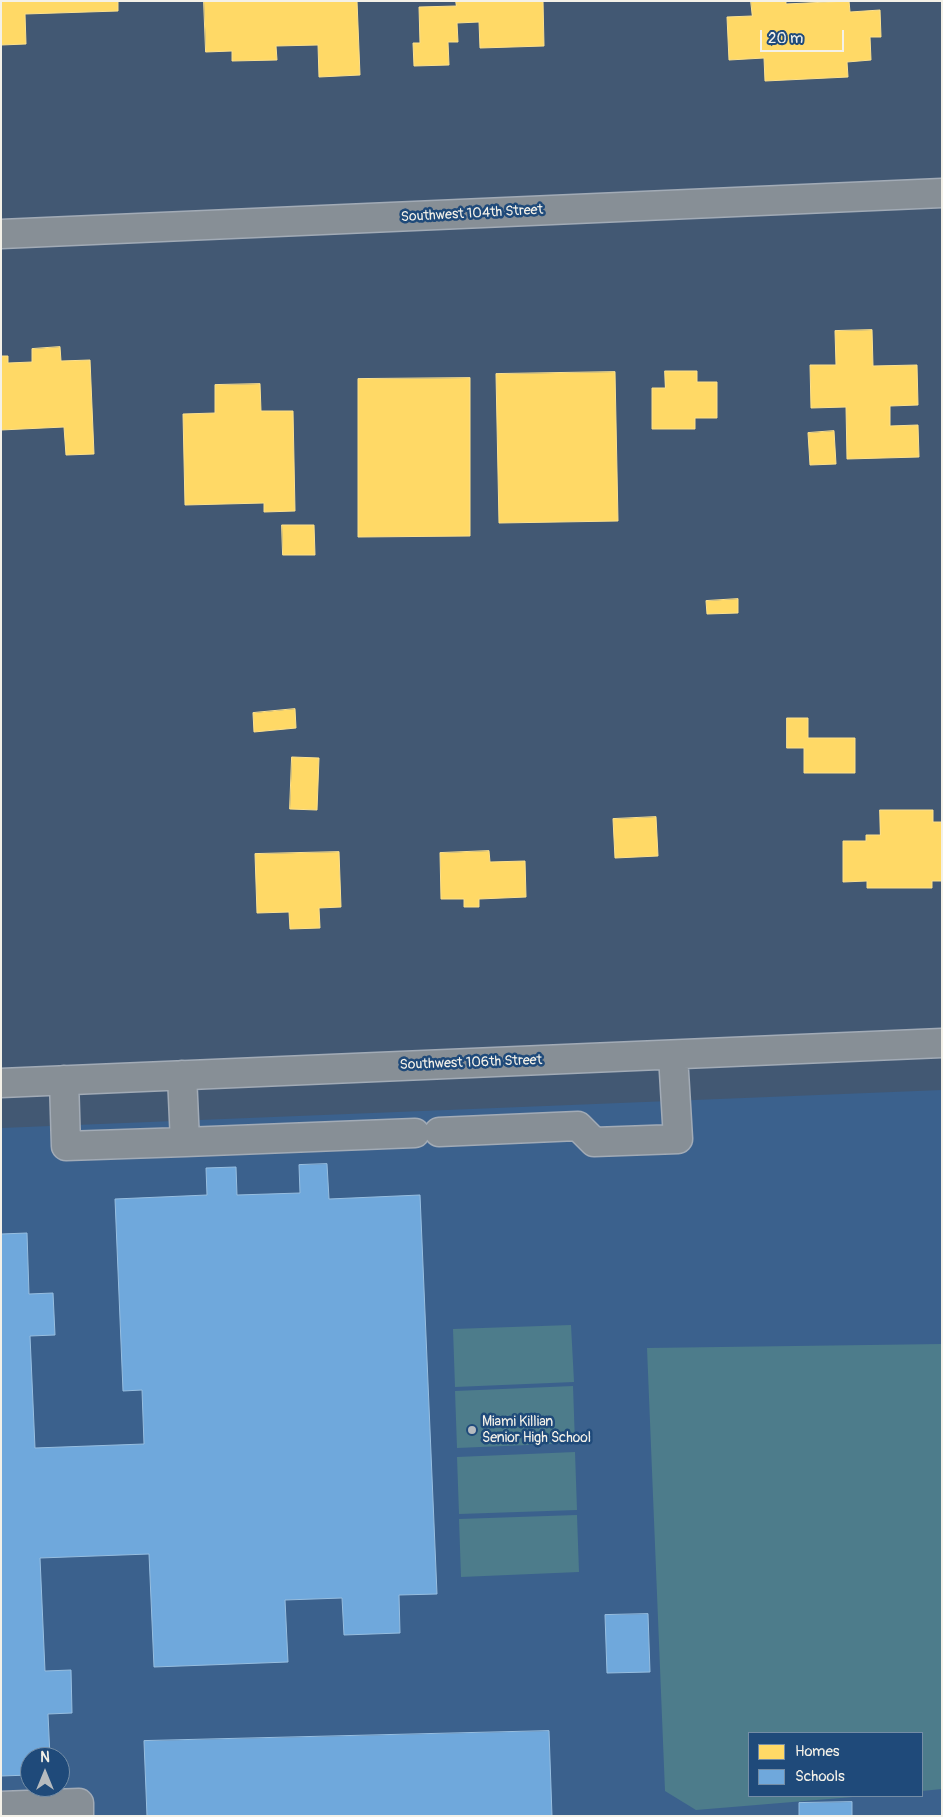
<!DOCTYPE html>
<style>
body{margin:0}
#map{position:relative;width:943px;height:1817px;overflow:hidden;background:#425873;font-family:Pangolin,sans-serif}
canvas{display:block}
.frame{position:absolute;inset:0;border:2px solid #f4f1e8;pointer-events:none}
.legend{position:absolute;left:748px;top:1732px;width:175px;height:65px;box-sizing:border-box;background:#1f4a7a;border:1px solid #748da6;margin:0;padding:6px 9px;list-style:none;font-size:15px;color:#f4f1e8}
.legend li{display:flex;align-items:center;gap:10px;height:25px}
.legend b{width:25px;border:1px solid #748da6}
.north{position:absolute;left:20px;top:1747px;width:50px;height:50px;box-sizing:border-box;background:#1f4a7a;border:1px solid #748da6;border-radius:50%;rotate:0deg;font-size:14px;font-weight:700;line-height:20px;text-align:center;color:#f4f1e8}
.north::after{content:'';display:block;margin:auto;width:18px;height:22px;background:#b6bbbf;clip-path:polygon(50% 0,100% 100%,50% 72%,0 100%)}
.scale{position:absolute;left:760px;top:30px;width:84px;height:22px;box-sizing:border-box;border:2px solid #f4f1e8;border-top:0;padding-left:6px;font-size:15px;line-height:18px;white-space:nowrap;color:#f4f1e8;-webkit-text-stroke:4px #1f4a7a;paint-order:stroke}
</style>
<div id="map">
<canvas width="943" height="1817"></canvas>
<div class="frame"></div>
<ul class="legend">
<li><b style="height:14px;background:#ffd966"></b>Homes</li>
<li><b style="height:14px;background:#6fa8dc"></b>Schools</li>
</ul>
<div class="north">N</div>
<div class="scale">20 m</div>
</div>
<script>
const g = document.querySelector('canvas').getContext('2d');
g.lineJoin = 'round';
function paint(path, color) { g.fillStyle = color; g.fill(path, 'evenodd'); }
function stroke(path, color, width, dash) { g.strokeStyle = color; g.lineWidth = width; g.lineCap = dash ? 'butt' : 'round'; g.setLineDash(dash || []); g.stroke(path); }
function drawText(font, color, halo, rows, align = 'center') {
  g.font = font + ' Pangolin,sans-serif'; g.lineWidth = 5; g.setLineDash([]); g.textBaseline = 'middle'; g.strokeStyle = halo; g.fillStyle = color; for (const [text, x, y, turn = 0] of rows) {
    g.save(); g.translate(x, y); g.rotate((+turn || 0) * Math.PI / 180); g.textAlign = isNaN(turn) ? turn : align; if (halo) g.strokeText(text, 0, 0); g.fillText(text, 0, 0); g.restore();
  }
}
const built = new Path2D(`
 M942,1090v726h-941v-688zM749,1733h173v63h-173zM30,1757h30v30h-30z`);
const green = new Path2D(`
 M571,1325l3,57 -119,5 -2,-58z
 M942,1344v445l-20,2v-58h-173v63h116l-169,14 -31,-19 -18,-443z
 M573,1386l2,57 -118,5 -2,-57z
 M575,1452l2,58 -118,4 -2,-57z
 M577,1515l2,57 -118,5 -2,-58z`);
const homes = new Path2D(`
 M1,1h117v10l-93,3 1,30 -25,1z
 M204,1h153l3,74 -41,2 -1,-32 -42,1 1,14 -45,1v-10l-26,1z
 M456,1h87l1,45 -64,2 -1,-26 -22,1 1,19h-10l1,23 -35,1 -1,-23h7l-1,-36 37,-1z
 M751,1h35v3l63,-3 1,11 30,-2 1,27h-11l1,23 -24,2 1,15 -83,4 -1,-23 -35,2 -2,-43 25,-1z
 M872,330l1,36 44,-1 1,40 -28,1v20l28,-1 1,32 -72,2 -1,-52 -35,1 -1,-43h26l-1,-34z
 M60,347l1,14 29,-1 4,94 -28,1 -2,-28 -63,3v-74h7v7l24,-1v-13z
 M665,371h32v11h20v36h-22v11h-43v-41h13z
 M615,372l3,149 -119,2 -3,-149z
 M470,378v158l-112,1v-158z
 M260,384l1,27h32l2,100 -31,1v-9l-79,2 -2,-91 32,-1v-28z
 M834,431l2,33 -26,1 -2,-32z
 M282,525h32l1,30h-32z
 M738,599v14l-31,1 -1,-13z
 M295,709l1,19 -42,4 -1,-19z
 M787,718h21v20h47v35h-51v-25h-17z
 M292,757l27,1 -2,52 -27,-1z
 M880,810h53v12h9v59h-10v7h-65v-7l-24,1v-41h23v-6h14z
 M656,817l2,39 -43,2 -2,-39z
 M489,851l1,11 35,-1 1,36 -47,2v8h-15v-8h-23l-1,-46z
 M339,852l2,55 -22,1 1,20 -30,1 -1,-17 -32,1 -2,-59z`);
const schools = new Path2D(`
 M327,1164l2,35 91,-4 17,399 -38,1 1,38 -56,2 -2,-37 -57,2 3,62 -134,5 -5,-113 -109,4 5,113 26,-1 1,43 -24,1 2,43h-20v18l-29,1v-542l26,-1 2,61 24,-1 2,42 -25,1 5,112 109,-4 -2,-54 -19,1 -8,-192 92,-4 -1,-27 30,-1 1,28 63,-2 -1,-28z
 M648,1614l2,58 -43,1 -2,-58z
 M549,1731l3,85h-405l-3,-75z
 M852,1802v14h-53v-13z`);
const minor = new Path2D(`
 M1,234l941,-41
 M182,1075l3,67 230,-9
 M64,1080l2,66 119,-4
 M1,1083l941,-40
 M439,1132l139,-6 16,16 84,-3 -5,-84
 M1,1806l78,-3v13`);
const markers = [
 [472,1430,5,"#b6bbbf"]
];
const streetNames = [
 ["Southwest 104th Street",472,214,-3],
 ["Southwest 106th Street",471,1063,-2]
];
const poiNames = [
 ["Miami Killian",482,1422],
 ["Senior High School",482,1438]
];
paint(built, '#3b618d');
paint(green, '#4d7c8b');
paint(homes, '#ffd966');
stroke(homes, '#fce08d', 1);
paint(schools, '#6fa8dc');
stroke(schools, '#97bee0', 1);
stroke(minor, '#a2abb6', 31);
stroke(minor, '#878f96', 28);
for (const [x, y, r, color] of markers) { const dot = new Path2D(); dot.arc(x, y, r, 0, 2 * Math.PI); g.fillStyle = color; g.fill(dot); stroke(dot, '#1f4a7a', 2); }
drawText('14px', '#f4f1e8', '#1f4a7a', streetNames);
drawText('14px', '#f4f1e8', '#1f4a7a', poiNames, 'left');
</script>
